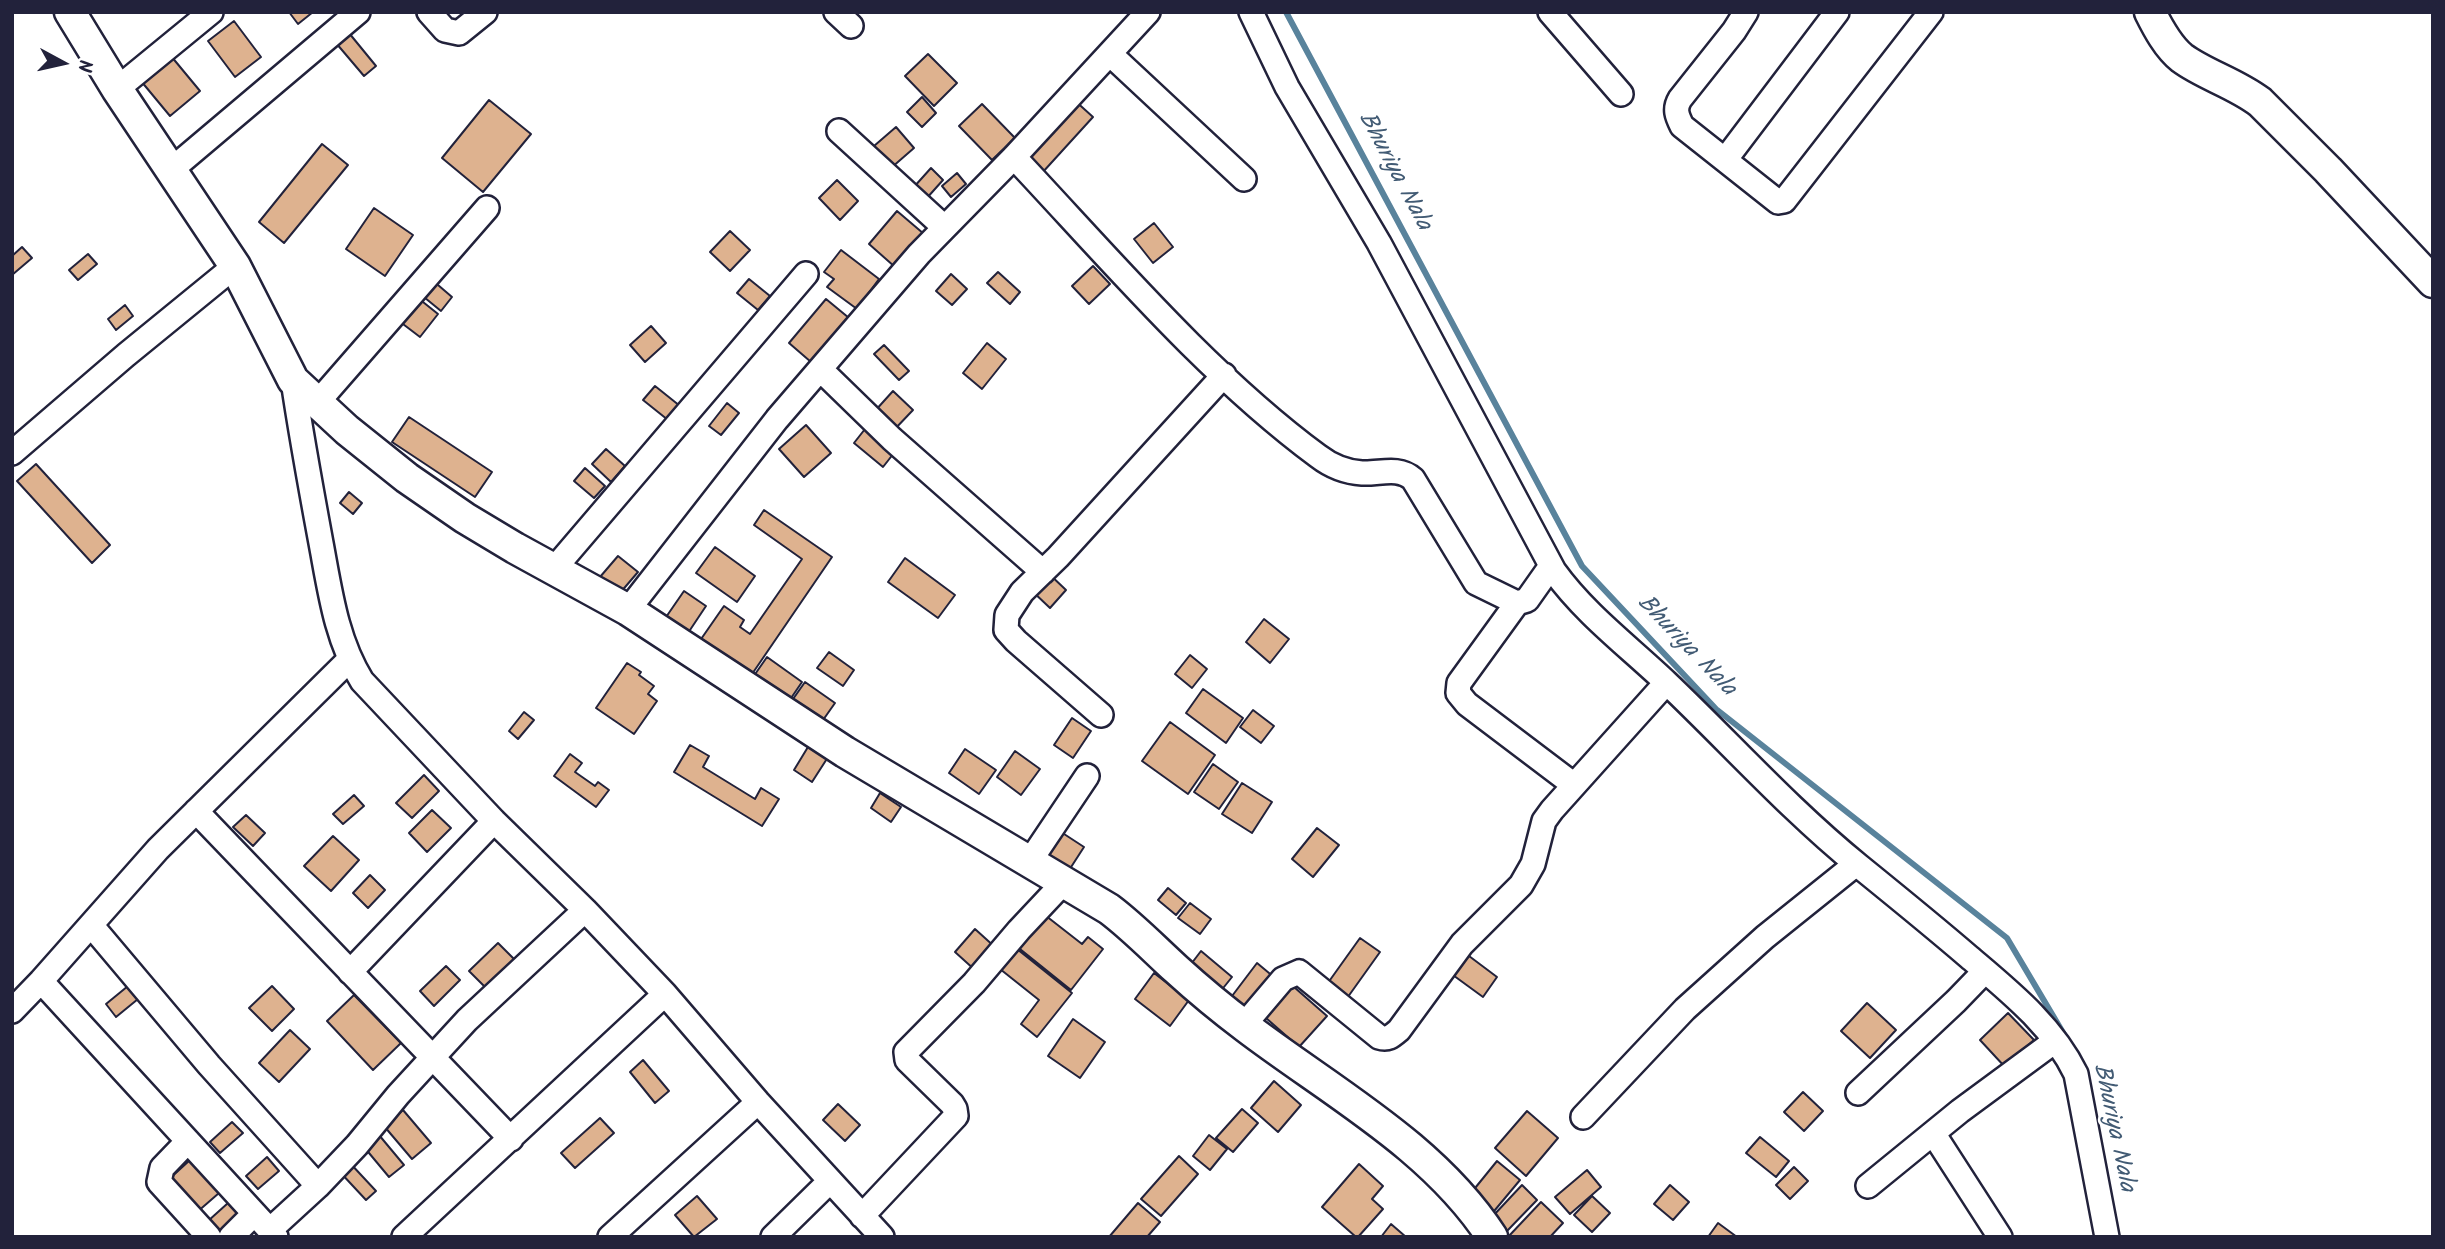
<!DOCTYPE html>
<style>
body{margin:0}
#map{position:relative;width:2445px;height:1249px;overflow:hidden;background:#fff;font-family:Kalam,sans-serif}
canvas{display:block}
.frame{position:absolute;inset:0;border:14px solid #22223b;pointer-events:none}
.north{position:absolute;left:28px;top:28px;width:70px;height:70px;-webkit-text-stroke:5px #fff;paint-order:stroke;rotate:98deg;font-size:19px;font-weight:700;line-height:28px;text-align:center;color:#22223b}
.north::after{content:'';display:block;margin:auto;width:24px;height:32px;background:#22223b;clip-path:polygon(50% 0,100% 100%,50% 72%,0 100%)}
</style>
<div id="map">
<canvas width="2445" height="1249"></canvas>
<div class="frame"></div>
<div class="north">N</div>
</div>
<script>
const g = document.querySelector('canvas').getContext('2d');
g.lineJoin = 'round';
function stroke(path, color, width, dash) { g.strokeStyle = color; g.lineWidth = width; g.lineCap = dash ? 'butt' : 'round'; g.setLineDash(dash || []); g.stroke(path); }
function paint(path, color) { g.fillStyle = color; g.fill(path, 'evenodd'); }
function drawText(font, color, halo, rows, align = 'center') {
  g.font = font + ' Kalam,sans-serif'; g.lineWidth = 5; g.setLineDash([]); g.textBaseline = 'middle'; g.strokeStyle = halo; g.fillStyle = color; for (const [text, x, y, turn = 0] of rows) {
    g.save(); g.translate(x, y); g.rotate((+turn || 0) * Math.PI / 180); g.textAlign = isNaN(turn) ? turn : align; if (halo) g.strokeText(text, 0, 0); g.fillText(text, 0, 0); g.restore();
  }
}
const stream = new Path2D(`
 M1286,12l296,554 134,143 291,229 58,98`);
const building = new Path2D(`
 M289,12h24l-15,12z
 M234,21l27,36 -26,20 -27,-36z
 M349,33l27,33 -12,10 -28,-33z
 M928,54l29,29 -23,23 -29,-30z
 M171,56l29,35 -30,25 -29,-35z
 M922,97l14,16 -14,14 -15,-15z
 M1072,98l21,19 -51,56 -20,-19z
 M489,100l42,34 -48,58 -41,-34z
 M982,104l33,34 -23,22 -33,-34z
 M896,127l18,21 -23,20 -17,-22z
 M322,144l26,21 -64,78 -25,-21z
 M931,168l12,12 -17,19 -13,-11z
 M957,173l9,11 -15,13 -9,-11z
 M837,180l21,21 -18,19 -21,-22z
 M374,208l39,27 -28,41 -39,-27z
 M897,211l27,23 -29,33 -26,-23z
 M1154,223l19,24 -20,16 -19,-24z
 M730,231l20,19 -20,21 -20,-19z
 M22,247l10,11 -20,17v-19z
 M841,250l38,29 -22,30 -30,-22 7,-8 -10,-7z
 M88,254l9,10 -19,16 -9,-10z
 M1093,266l17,18 -21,20 -17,-18z
 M998,272l22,20 -10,12 -23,-21z
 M951,274l16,15 -15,16 -16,-14z
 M431,279l21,18 -11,14 -22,-18z
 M749,279l21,17 -12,14 -21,-17z
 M418,298l20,16 -18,23 -21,-16z
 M826,299l23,19 -38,44 -22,-19z
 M125,305l8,11 -17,14 -8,-11z
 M651,326l15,17 -21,19 -15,-17z
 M987,343l19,16 -24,30 -19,-16z
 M884,345l25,26 -10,9 -25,-26z
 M655,386l25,20 -12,14 -25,-20z
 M893,391l20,19 -20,21 -19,-19z
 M727,403l12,10 -18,22 -12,-9z
 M409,417l83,55 -17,25 -83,-55z
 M806,425l25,28 -27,24 -25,-28z
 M865,429l29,24 -11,14 -29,-24z
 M606,449l19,17 -14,16 -19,-18z
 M36,464l74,81 -18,18 -75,-82z
 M585,468l20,18 -11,12 -20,-17z
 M349,492l13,11 -9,11 -13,-11z
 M764,510l68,47 -82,120 -51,-35 25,-36 20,14 -4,7 10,7 52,-75 -48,-34z
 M715,547l40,29 -18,26 -41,-29z
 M618,556l20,16 -18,21 -20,-16z
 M905,558l50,37 -17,23 -50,-36z
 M1046,571l20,19 -16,18 -20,-19z
 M684,591l22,15 -20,30 -22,-16z
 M1264,619l25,20 -19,24 -24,-21z
 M829,652l25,18 -11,16 -26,-18z
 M1190,655l17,14 -15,19 -17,-14z
 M767,657l35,25 -15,22 -36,-24z
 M627,663l14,9 -2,3 15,11 -6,8 9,7 -23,33 -38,-26z
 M805,682l30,21 -19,27 -30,-21z
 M1203,689l40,29 -17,25 -40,-30z
 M1253,710l21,16 -13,17 -21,-16z
 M524,712l10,8 -16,19 -9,-8z
 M1072,718l19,13 -18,27 -19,-13z
 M1170,722l45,33 -27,39 -46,-33z
 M811,742l19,12 -18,28 -18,-12z
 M690,745l19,11 -6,11 52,32 6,-11 18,11 -17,27 -88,-54z
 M965,749l31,21 -17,24 -30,-21z
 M1015,751l25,18 -19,26 -24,-18z
 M570,754l12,9 -7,9 20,14 3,-4 11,8 -13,17 -42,-31z
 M1213,764l25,18 -19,27 -25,-17z
 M424,775l15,16 -27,27 -16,-15z
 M1242,783l30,19 -20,31 -30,-19z
 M880,793l21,14 -10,15 -20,-14z
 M354,795l10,11 -21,18 -10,-10z
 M432,810l19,18 -24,24 -18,-19z
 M246,815l19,18 -12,13 -20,-19z
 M1317,828l22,17 -26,32 -21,-18z
 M1061,832l23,15 -20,31 -23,-15z
 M333,836l26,24 -28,31 -27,-25z
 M370,875l15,15 -17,18 -15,-15z
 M1168,888l18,15 -10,12 -18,-15z
 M1190,903l21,16 -11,15 -22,-16z
 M1041,912l41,32 6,-7 15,12 -32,41 -56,-45z
 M975,929l21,19 -20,23 -21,-19z
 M1360,938l20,14 -35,49 -20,-14z
 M498,943l22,22 -29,28 -22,-22z
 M1012,945l60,48 -35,44 -16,-13 18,-24 -44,-35z
 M1461,950l36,27 -14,20 -37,-27z
 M1201,951l31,26 -16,20 -31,-25z
 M1257,963l18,15 -31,40 -18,-14z
 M446,966l14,14 -26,26 -14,-15z
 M1154,973l35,27 -19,26 -35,-27z
 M1286,980l41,36 -28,31 -41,-36z
 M128,986l10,13 -22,18 -10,-13z
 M272,986l22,23 -22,22 -23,-23z
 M354,995l47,48 -28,27 -46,-49z
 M1867,1003l29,27 -26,28 -29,-27z
 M2008,1013l26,27 -29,27 -25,-27z
 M1073,1019l32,23 -25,36 -32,-22z
 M290,1030l20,19 -31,33 -20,-19z
 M643,1060l26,31 -14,12 -25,-31z
 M1274,1081l27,24 -23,27 -27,-24z
 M1803,1092l20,19 -19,20 -20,-19z
 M838,1104l22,21 -15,16 -22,-21z
 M1242,1109l16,14 -25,29 -17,-14z
 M403,1110l28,33 -19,16 -28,-33z
 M1527,1111l31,27 -32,38 -31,-28z
 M600,1118l14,15 -39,35 -14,-15z
 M232,1122l11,11 -23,20 -10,-11z
 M379,1135l25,30 -15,12 -25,-30z
 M1209,1135l18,14 -17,21 -17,-14z
 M1760,1137l29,24 -13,16 -30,-24z
 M1179,1156l19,18 -37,42 -20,-17z
 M267,1157l12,14 -21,18 -12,-13z
 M190,1160l29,33 -23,20 -29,-32z
 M1497,1161l23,19 -30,36 -23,-18z
 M349,1162l27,29 -10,9 -27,-29z
 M1359,1164l24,22 -11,13 11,10 -25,28h-2l-34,-30z
 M1794,1167l14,14 -18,18 -14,-14z
 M1587,1170l14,17 -31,27 -15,-17z
 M1522,1185l15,15 -30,31 -15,-14z
 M1670,1185l19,17 -16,18 -19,-16z
 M697,1196l20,23 -23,18 -19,-22z
 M1592,1196l18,17 -18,19 -18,-17z
 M1541,1202l22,21 -13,14h-42z
 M228,1203l10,11 -20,18 -10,-11z
 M1138,1203l22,19 -13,15h-38z
 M1718,1223l19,14h-29z
 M1391,1224l15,13h-25z`);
const minor = new Path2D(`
 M429,12l16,18 14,3 26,-21
 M836,12l15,14
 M1251,12l36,75 92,156 175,328c31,43 74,75 113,112 64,61 123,127 192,183 37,30 74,60 110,91 40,34 84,69 107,117l31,163
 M1550,12l71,82
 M1746,12l-12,19 -54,68c-6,10 -3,17 2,27l96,76 6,-1 147,-189
 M1110,54l134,125
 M117,89l94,-77
 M839,131l105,96
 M1014,157c95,101 193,217 304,299 13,10 27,16 44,17 18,1 36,-7 51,6l63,104 41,20 10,-3 24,-34
 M1725,160l112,-148
 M171,170l187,-158
 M820,369l72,70 151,133
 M293,380c8,55 18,109 28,163 9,48 15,96 41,138l132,140 91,89 80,84 93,108 124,135
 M317,403l170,-195
 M12,453l114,-98 109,-89
 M554,569l252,-295
 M1517,603l-58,80 -1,10 9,11 107,81
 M628,610l149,-191 142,-165 95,-97 134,-145
 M1101,715l-85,-74 -10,-11 1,-15 15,-23 36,-35 166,-182
 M196,811l315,328
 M1030,861l57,-85
 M91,925l118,140 109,121
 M350,972l144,-151
 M41,981l235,256
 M12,1011l29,-30 117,-132 191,-189
 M1244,1025l39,-46 16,-7 80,65c9,3 13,-1 20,-7l63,-86 59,-59 12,-21 11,-43 8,-11 114,-127
 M1858,1093l98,-92 29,-30
 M1583,1117l102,-108 80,-72 91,-73
 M1933,1133l67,104
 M188,1141l-26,27 -3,14 50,55
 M1868,1186l92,-75 95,-70
 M862,1216l94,-100 -1,-7 -3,-5 -45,-44 -1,-8 68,-69 45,-53 46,-49
 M270,1230l48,-44 39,-41 41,-50 69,-75 118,-110
 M231,1237l23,-23
 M404,1237l261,-243
 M610,1237l148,-135
 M773,1237l57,-56`);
const tertiary = new Path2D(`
 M70,12l47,77 118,177 58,114 54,50 60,48 58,40 50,30 113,62 217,142 264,157c24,18 45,40 67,60 22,20 46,40 70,58 84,64 187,119 246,210
 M2150,12c8,16 18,35 32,46 23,17 53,25 78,44l68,68 105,112`);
const waterNames = [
 ["Bhuriya Nala",1393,172,62],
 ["Bhuriya Nala",1685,647,46],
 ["Bhuriya Nala",2112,1128,78]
];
stroke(stream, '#59839c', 6);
paint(building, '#deb28f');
stroke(building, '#22223b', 2);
stroke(minor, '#22223b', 28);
stroke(tertiary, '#22223b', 35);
stroke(minor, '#fff', 23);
stroke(tertiary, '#fff', 30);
drawText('italic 24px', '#425b74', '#fff', waterNames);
</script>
